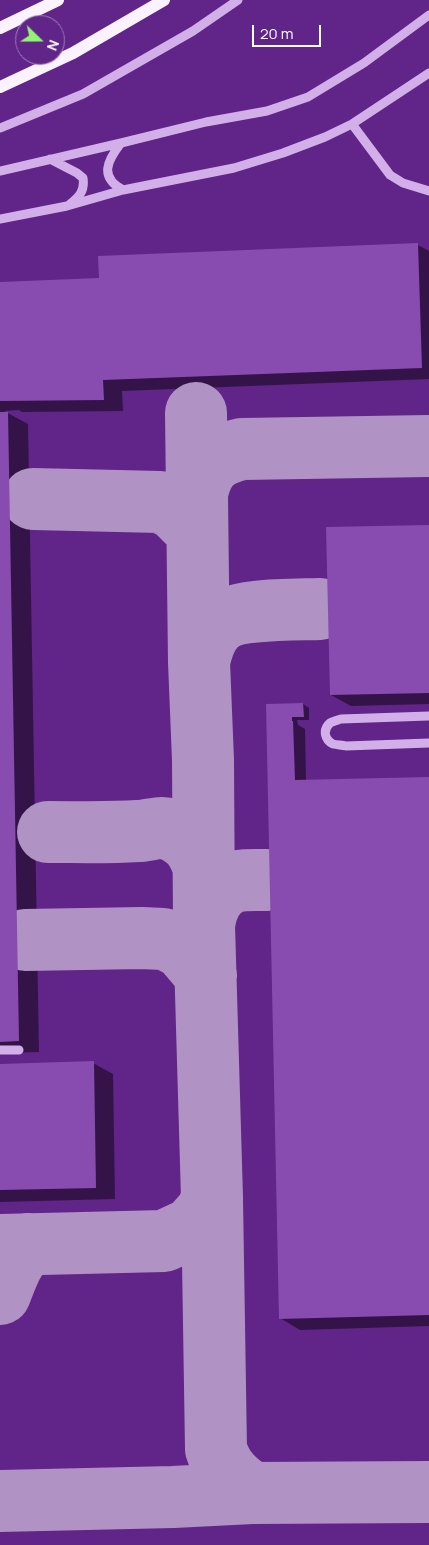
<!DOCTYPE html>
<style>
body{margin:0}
#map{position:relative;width:429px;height:1545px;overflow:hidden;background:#612488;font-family:Manrope,sans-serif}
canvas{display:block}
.north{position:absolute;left:15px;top:15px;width:50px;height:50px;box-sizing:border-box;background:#612488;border:1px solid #a07cb8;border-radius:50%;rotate:112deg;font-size:14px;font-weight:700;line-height:20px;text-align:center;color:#fff}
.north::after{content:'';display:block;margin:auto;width:18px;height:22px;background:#91f472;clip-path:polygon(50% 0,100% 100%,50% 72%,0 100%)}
.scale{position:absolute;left:252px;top:25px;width:69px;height:22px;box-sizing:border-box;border:2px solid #fff;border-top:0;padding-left:6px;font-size:15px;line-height:18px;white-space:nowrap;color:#fff;-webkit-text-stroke:4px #612488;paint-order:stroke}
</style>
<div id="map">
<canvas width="429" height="1545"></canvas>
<div class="north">N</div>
<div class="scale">20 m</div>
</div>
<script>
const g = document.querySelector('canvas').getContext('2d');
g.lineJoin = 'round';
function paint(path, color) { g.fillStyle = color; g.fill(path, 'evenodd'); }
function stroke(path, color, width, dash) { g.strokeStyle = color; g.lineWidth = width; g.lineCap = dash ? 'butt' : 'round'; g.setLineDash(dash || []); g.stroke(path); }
const shadow = new Path2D(`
 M418,245l11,6v128l-307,12 1,20 -101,1 -3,-2 -15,1 24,13 11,628 -39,1v-770l100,-4z
 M429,526v178l-78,2 -20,-11z
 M303,704l6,4v12h-12l1,5 7,4 1,52 123,-3v548l-129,4 -20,-12 -13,-613z
 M93,1063l20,11 2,125 -115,3v-137z`);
const taxiway = new Path2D(`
 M196,413l3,249 4,98 1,165 8,273 4,251c6,21 19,33 36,44
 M196,498c6,-31 16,-42 46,-49l187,-3
 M33,499l127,3 15,7 22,22
 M199,662c3,-14 7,-28 18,-38 18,-16 79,-14 103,-15
 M48,832c30,0 60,1 90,-1 9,0 22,-5 31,-2 22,8 30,22 36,43
 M204,925c2,-17 10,-35 27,-42 10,-4 24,-3 36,-3
 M25,940l117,-2 21,1 9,3 11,6 23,27
 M0,1245l164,-4 28,-13 15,-17 5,-13
 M0,1294c7,-18 13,-36 27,-50
 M0,1501l173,-4 79,-4 177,-1`);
const building = new Path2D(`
 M418,243l4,125 -319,12 1,20 -104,1v-119l99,-4 -1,-22z
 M0,412h8l11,629 -19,1z
 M429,525v168l-99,2 -4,-168z
 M303,703l1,14h-12v4h1l2,59 134,-3v538l-150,4 -13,-615z
 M94,1061l2,127 -96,2v-126z`);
const minor = new Path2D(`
 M352,124l38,51 13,8 26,8
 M0,128l83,-34 110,-63 45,-31
 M121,143c-14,18 -22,34 2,47
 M50,159l27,14 6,5c2,13 -4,19 -13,26
 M0,171l121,-28 85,-21 61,-11 41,-14 56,-34 65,-48
 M0,219l67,-13 56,-16 111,-22 49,-15 42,-16 27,-13 77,-51
 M429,716l-88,3c-3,1 -8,2 -11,4 -8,7 -5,17 3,21 4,1 9,1 13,2l83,-3
 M0,1050h19`);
const major = new Path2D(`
 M0,28l58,-28
 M0,87l73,-34 91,-53`);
paint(shadow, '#0007');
stroke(taxiway, '#b092c4', 62);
paint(building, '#884cb0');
stroke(minor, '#d2afe9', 9);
stroke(major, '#faf2fe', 12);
</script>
